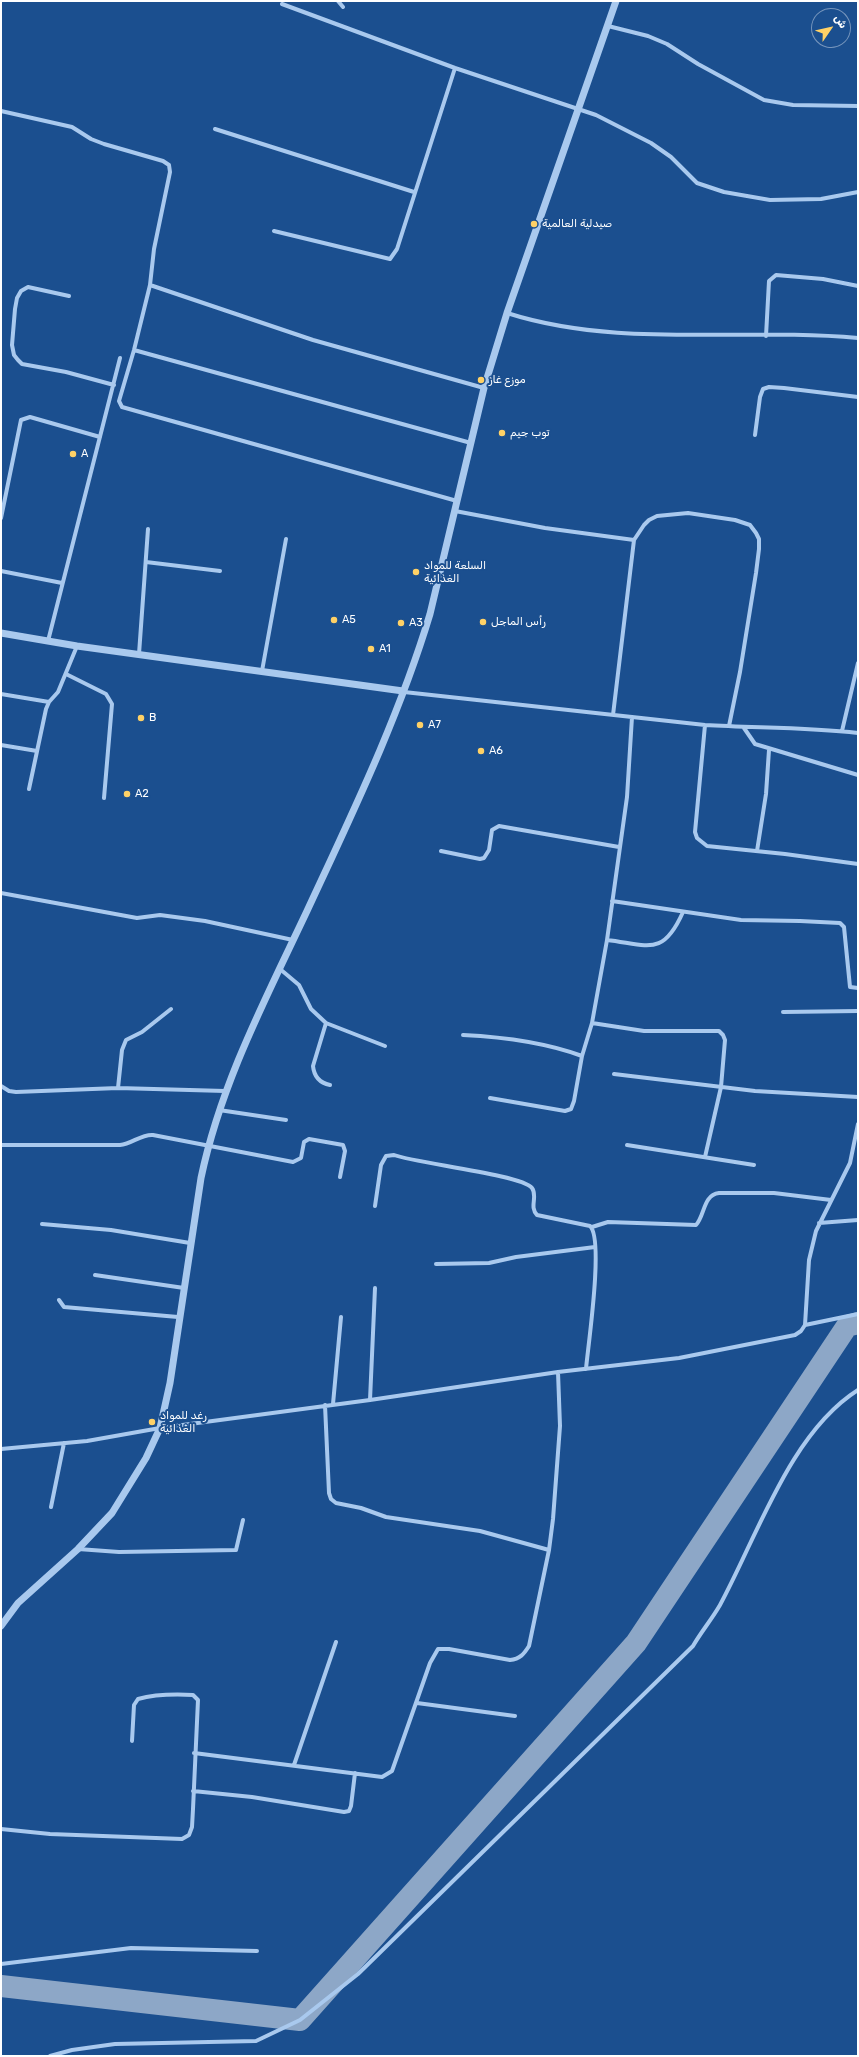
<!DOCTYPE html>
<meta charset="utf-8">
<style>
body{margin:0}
#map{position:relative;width:859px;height:2057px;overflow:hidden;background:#1b4f8f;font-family:Rubik,Cairo,sans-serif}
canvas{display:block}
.frame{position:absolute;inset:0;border:2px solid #fff;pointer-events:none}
.north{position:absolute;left:811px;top:8px;width:40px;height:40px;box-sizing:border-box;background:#1b4f8f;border:1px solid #7695bc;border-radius:50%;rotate:56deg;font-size:11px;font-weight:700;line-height:16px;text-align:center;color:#fff}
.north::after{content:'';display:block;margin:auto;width:14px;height:18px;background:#ffd166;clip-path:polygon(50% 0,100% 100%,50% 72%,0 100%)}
</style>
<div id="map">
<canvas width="859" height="2057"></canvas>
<div class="frame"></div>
<div class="north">ش</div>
</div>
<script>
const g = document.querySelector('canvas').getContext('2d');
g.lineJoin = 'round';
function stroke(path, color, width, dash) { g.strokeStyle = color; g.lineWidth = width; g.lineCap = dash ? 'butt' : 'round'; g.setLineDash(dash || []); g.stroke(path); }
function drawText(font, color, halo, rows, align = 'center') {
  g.font = font + ' Rubik,Cairo,sans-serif'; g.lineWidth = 4; g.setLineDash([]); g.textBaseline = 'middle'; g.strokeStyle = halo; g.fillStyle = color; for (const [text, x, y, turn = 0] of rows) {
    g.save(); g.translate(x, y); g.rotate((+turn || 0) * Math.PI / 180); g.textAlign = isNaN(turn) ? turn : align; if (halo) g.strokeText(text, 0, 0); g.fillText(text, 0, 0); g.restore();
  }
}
const taxiway = new Path2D(`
 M1,1986l299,34 336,-377 211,-317 11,-3`);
const minor = new Path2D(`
 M338,1l5,6
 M282,4l173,64 141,47 55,28 20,14 26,26 27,9 46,8 51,-1 37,-7
 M608,26l40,10 19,8 31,20 66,36 29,5 65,1
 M1,111l71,16 19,12 13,5 59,17 6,4 1,7 -16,77 -4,36 163,55 171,48
 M215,129l199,63
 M274,231l116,28 7,-10 58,-181
 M150,285l-16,65 -15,51 3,6 335,94
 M69,296l-41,-9 -7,4 -4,7 -2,11 -3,36 2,10 4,5 4,4 44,8 48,13
 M507,313c113,36 235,14 351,25
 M766,336l3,-55 7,-6 47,4 35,7
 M134,350l337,93
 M755,435l5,-38 3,-8 6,-2 15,1 74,9
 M455,511l90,17 89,12
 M1,518l20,-98 9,-3 70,20
 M146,562l74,9
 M1,571l61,12
 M48,641l72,-283
 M139,654l9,-125
 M262,671l24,-132
 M66,674l40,20 6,10 -8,94
 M404,692l301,33c51,3 102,2 153,8
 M1,694l48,8
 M613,715l21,-175 10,-15 5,-5 8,-4 31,-3 47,7 15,5 6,8 3,6v10l-3,24 -16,99 -11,54
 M705,725l-10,107 2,6 10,8 78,8 73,10
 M744,728l11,16 103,31
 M842,731l16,-68
 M1,745l36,6
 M29,789l17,-80 3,-7 9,-10 19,-46
 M441,851l39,8 4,-1 5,-8 3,-20 7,-4 120,21
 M757,851l9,-57 3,-44
 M1,893l136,25 23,-3 45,6 88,19
 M612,901l129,19 59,1 40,2 4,4 6,60 8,1
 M607,940c42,5 56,17 76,-28
 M280,969l19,16 12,24 15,14 59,23
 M783,1012l75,-1
 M326,1023l-13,43c1,10 7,17 17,19
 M592,1023l52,8h75l4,4 2,5 -4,47 -16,70
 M463,1035c41,2 81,7 119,21
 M614,1074l141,17 103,6
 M1,1086l8,5 7,1 102,-4 107,3
 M118,1088l4,-38 4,-10 16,-8 29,-23
 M490,1098l75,13 6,-2 3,-8 8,-45 10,-33 15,-83 20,-143 5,-80
 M219,1110l67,10
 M1,1145h119c12,-1 21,-11 33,-10l140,27 8,-4 3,-16 5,-3 34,6 2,6 -5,26
 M627,1145l127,20
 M375,1206l6,-41 5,-9 8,-1c21,8 128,20 138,33 6,8 -3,19 5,27l53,11c14,13 -2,120 -4,143
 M819,1223l39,-3
 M42,1224l69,6 79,13
 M592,1227l16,-5 88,3c9,-10 7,-30 23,-32h55l57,7
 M436,1264l53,-1 27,-6 79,-10
 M95,1275l89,13
 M59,1300l5,7 114,10
 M805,1325l53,-11
 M370,1400l5,-112
 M333,1404l8,-87
 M325,1405l4,88 2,6 5,4 25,5 25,9 94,14 69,19
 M1,1449l86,-8 73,-13 210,-28 188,-28 121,-14 116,-23 6,-4 4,-6 4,-65 7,-29 34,-68 8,-39
 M51,1507l13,-64
 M78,1549l41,3 117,-2 7,-30
 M417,1703l98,13
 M194,1753l188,24 10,-6 38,-108 8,-14h11l61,11c10,-1 14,-6 19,-14l20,-96 4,-31 7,-93 -2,-54
 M294,1765l42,-123
 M193,1791l59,6 92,15 5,-1 2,-5 4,-33
 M1,1829l49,5 132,5 7,-4 3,-8 1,-18 5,-109 -5,-5c-19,-1 -37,-1 -55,4l-4,6 -2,36
 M1,1964l130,-16 126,3
 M50,2056l22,-6 43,-6 141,-3 44,-21 58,-46 335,-328c8,-14 19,-27 27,-41 37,-68 70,-172 138,-215`);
const tertiary = new Path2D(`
 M1,633l76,13 326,45
 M1,1626l17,-23 60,-54 34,-36 34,-55 14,-30 10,-45 31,-205c20,-95 65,-180 106,-267 45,-97 92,-194 123,-297l54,-226 23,-75 109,-312`);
const markers = [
 [534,224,4,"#ffd166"],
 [481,380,4,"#ffd166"],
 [502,433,4,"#ffd166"],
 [73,454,4,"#ffd166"],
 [416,572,4,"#ffd166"],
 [334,620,4,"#ffd166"],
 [483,622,4,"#ffd166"],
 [401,623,4,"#ffd166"],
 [371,649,4,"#ffd166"],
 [141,718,4,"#ffd166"],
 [420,725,4,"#ffd166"],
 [481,751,4,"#ffd166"],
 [127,794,4,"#ffd166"],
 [152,1422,4,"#ffd166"]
];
const poiNames = [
 ["صيدلية العالمية",542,224],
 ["موزع غاز",489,380],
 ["توب جيم",510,433],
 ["A",81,454],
 ["السلعة للمواد",424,566],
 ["الغذائية",424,579],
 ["A5",342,620],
 ["رأس الماجل",491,622],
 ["A3",409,623],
 ["A1",379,649],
 ["B",149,718],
 ["A7",428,725],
 ["A6",489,751],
 ["A2",135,794],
 ["رغد للمواد",160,1416],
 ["الغذائية",160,1429]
];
stroke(taxiway, '#8da7c7', 22);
stroke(minor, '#a9c9ee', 4);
stroke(tertiary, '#a9c9ee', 7);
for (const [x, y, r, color] of markers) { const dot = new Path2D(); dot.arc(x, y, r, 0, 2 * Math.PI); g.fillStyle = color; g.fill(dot); stroke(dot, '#1b4f8f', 1.5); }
drawText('11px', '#fff', '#1b4f8f', poiNames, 'left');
</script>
